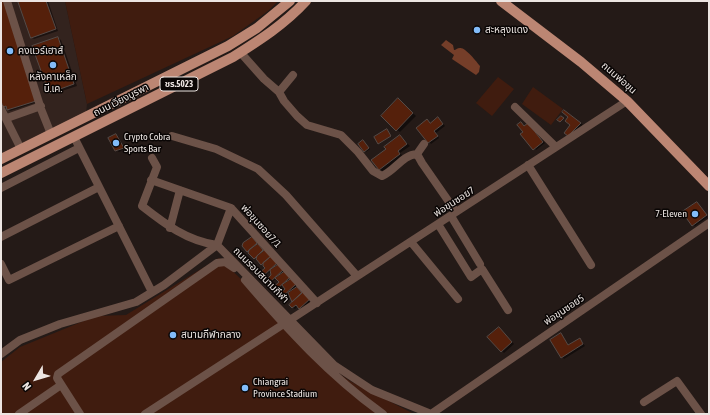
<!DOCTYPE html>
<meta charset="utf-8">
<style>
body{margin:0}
#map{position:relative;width:710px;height:415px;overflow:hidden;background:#241a17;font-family:"Asap Condensed",sans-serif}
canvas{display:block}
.frame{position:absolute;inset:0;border:2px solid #ece5e2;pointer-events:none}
.north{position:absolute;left:16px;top:359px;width:40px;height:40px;-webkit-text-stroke:3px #0a0605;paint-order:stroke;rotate:232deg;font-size:11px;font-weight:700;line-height:16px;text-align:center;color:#ece5e2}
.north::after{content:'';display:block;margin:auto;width:14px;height:18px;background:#ece5e2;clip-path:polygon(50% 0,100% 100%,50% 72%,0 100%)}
</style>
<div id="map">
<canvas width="710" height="415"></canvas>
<div class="frame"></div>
<div class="north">N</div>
</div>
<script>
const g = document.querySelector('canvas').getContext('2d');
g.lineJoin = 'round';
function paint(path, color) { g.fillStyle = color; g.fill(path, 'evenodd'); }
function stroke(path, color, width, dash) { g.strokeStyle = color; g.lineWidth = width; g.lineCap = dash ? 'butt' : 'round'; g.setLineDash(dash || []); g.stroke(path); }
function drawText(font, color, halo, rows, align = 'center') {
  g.font = font + ' "Asap Condensed","Noto Sans Thai",sans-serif'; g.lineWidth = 3; g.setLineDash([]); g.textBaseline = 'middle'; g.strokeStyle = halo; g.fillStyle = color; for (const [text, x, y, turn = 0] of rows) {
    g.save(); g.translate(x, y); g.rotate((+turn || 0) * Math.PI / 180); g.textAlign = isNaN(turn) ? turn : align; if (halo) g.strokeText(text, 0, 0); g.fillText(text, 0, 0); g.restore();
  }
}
const built = new Path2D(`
 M1,1h64l22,103 -1,9 -85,42z`);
const green = new Path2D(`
 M65,1h213l-10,10 -35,25 -146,68z
 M498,77l16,12 -22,27 -16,-13z
 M533,87l30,22 -12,16 -29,-21z
 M219,258l68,65 36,40 27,18 64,33h-413v-52l19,-15 76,-31 30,-1z`);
const water = new Path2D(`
 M446,40l7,5 1,5c2,0 3,-2 6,-2 5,-1 17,14 20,18l-1,6 -3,3 -24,-16 2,-4 -13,-10z`);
const shadow = new Path2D(`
 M1,1l37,101 -28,9 -6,-5 -3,-9z
 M19,1h29l10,30 -24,8 -3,-2z
 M58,38l3,2 16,46 -24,8 -4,-2z
 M401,102l15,14 -16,16 -3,-2z
 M567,112l16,13 -12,12v-12z
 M438,118l7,8 -9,7 3,5 -8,6 -13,-16 9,-7 4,3z
 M521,123l4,3h5l15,17 -9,7 -12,-18z
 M387,130l5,6 -13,7z
 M116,135l2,1 7,13 -6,3 -3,-2z
 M400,136l10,10 -10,7 3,3 -20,15 -4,-2z
 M363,141l7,8 -4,3 -7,-8z
 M697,203l11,14 -13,9 -2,-1z
 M253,239l44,46 -5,7 11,2 9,6 -10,9 -4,-3 -3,3 -3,-2 2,-5 -5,-9 -7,6 -1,-1 6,-9 -3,-4 -8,7 -4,-3 8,-7 -3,-4 -7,6 -2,-1 4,-8 -3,-3 -6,6 -1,-1 4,-9 -18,-17z
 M501,330l13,14 -10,9 -2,-2z
 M561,334l8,12 11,-7 5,7 -21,13 -13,-19z`);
const building = new Path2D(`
 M1,1h3l32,100 -29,9 -1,-4 -3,1 -2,-6z
 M18,1h28l10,28 -25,9z
 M58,37l16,47 -25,9 -17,-47z
 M398,98l15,15 -17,18 -15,-15z
 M564,110l17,13 -13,13 -4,-3 6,-8 -5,-4 3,-4 -6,-5z
 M561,116l3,2 -4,4 -3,-2z
 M438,117l5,7 -9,7 4,5 -10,7 -12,-15 11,-9 3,4z
 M521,122l3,4 4,-3 15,19 -10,8 -13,-16 3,-2 -6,-7z
 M387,129l4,7 -13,8 -4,-7z
 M116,134l8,14 -9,3 -7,-13z
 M400,135l7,9 -9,7 2,3 -21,16 -8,-10 15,-11 -2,-2z
 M363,140l6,8 -5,4 -6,-8z
 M697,202l10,13 -15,11 -10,-14z
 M252,237l5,6 -10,9 -5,-6 1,-3z
 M258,244l5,6 -9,9 -6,-6 1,-3z
 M265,250l6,6 -10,9 -5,-6 1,-3z
 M272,256l6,6 -17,16 -3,-4 7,-6 -2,-2v-3z
 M279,264l5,5 -16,15 -3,-3 6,-6 -1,-5z
 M284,272l6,5 -16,15 -3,-3 8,-7 -4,-4z
 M291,279l5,5 -16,15 -3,-3 8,-7 -3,-4z
 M297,287l5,6 -10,9 -4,-9z
 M304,291l7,7 -12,11 -3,-4 -4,3 -3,-3z
 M499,327l13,15 -11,10 -14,-15z
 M561,333l7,12 12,-7 3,6 -22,14 -11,-18z`);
const minor = new Path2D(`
 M7,1l34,108 10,25
 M240,52l24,27 15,13 5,9 13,15 10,9 34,10 17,17 15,19 9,5c14,-6 20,-21 35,-22
 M279,92l14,-17
 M515,107l41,40
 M1,109l20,40
 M7,118l34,-12
 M172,136l44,13 42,20 28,26 71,81
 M74,137l78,155
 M417,154l5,9 34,49
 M417,154l7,-10
 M152,158l5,9 -15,39c23,18 45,35 75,39l14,-37
 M528,165l63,100
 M151,180l80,28 86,95
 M1,188l78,-40
 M451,216l29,48
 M438,224l33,53 11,-8 26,41
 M170,228l10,-38
 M1,237l98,-50
 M411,242l47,57
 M1,264l8,16 110,-54
 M245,280c42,49 85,96 138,134
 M1,354l19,-14 40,-16 76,-22 28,-17 53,-40 117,120 38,25 59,24
 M644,402l33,-21 24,33
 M19,414l42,-29
 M80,414l-23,-36 1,-4 159,-111 8,-1 9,6
 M145,414l482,-313
 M431,414l278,-191`);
const major = new Path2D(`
 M501,1l80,61 46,39 82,85
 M1,159l227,-113 29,-18 33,-27
 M1,173l232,-116c27,-17 52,-33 73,-56`);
const markers = [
 [477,30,4,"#82bcfa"],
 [10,51,4,"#82bcfa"],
 [53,65,4,"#82bcfa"],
 [116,143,4,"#82bcfa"],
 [695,214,4,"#82bcfa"],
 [173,335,4,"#82bcfa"],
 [245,388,4,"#82bcfa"]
];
const shields = [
 [179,84,38]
];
const shieldNames = [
 ["ชร.5023",179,84]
];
const poiNames = [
 ["สะหลุงแดง",485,30],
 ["คงแวร์เฮาส์",18,51],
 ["หลังคาเหล็ก",53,77,"center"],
 ["บี.เค.",53,89,"center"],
 ["Crypto Cobra",124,137],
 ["Sports Bar",124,149],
 ["7-Eleven",687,214,"right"],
 ["สนามกีฬากลาง",181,335],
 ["Chiangrai",253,382],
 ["Province Stadium",253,394]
];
const streetNames = [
 ["ถนนพ่อขุน",619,78,41],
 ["ถนน เวียงบูรพา",121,100,-27],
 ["พ่อขุนซอย7",454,202,-33],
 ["พ่อขุนซอย7/1",261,226,48],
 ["ถนนรอบสนามกีฬา",261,275,45],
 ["พ่อขุนซอย5",564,310,-34]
];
paint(built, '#33231e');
paint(green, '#401c0f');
paint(water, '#753e29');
paint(shadow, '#0007');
paint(building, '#55200b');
stroke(building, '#554a46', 1);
stroke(minor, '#6c5248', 8);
stroke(major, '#bc8673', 10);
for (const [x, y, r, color] of markers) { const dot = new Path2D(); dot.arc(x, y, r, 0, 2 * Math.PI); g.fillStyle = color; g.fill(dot); stroke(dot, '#0a0605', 1.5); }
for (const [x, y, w] of shields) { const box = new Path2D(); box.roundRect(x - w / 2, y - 7, w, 14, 3); g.fillStyle = '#0a0605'; g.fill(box); stroke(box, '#ece5e2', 1); }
drawText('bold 9px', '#ece5e2', null, shieldNames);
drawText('10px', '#ece5e2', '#0a0605', poiNames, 'left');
drawText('10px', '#ece5e2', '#0a0605', streetNames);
</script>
